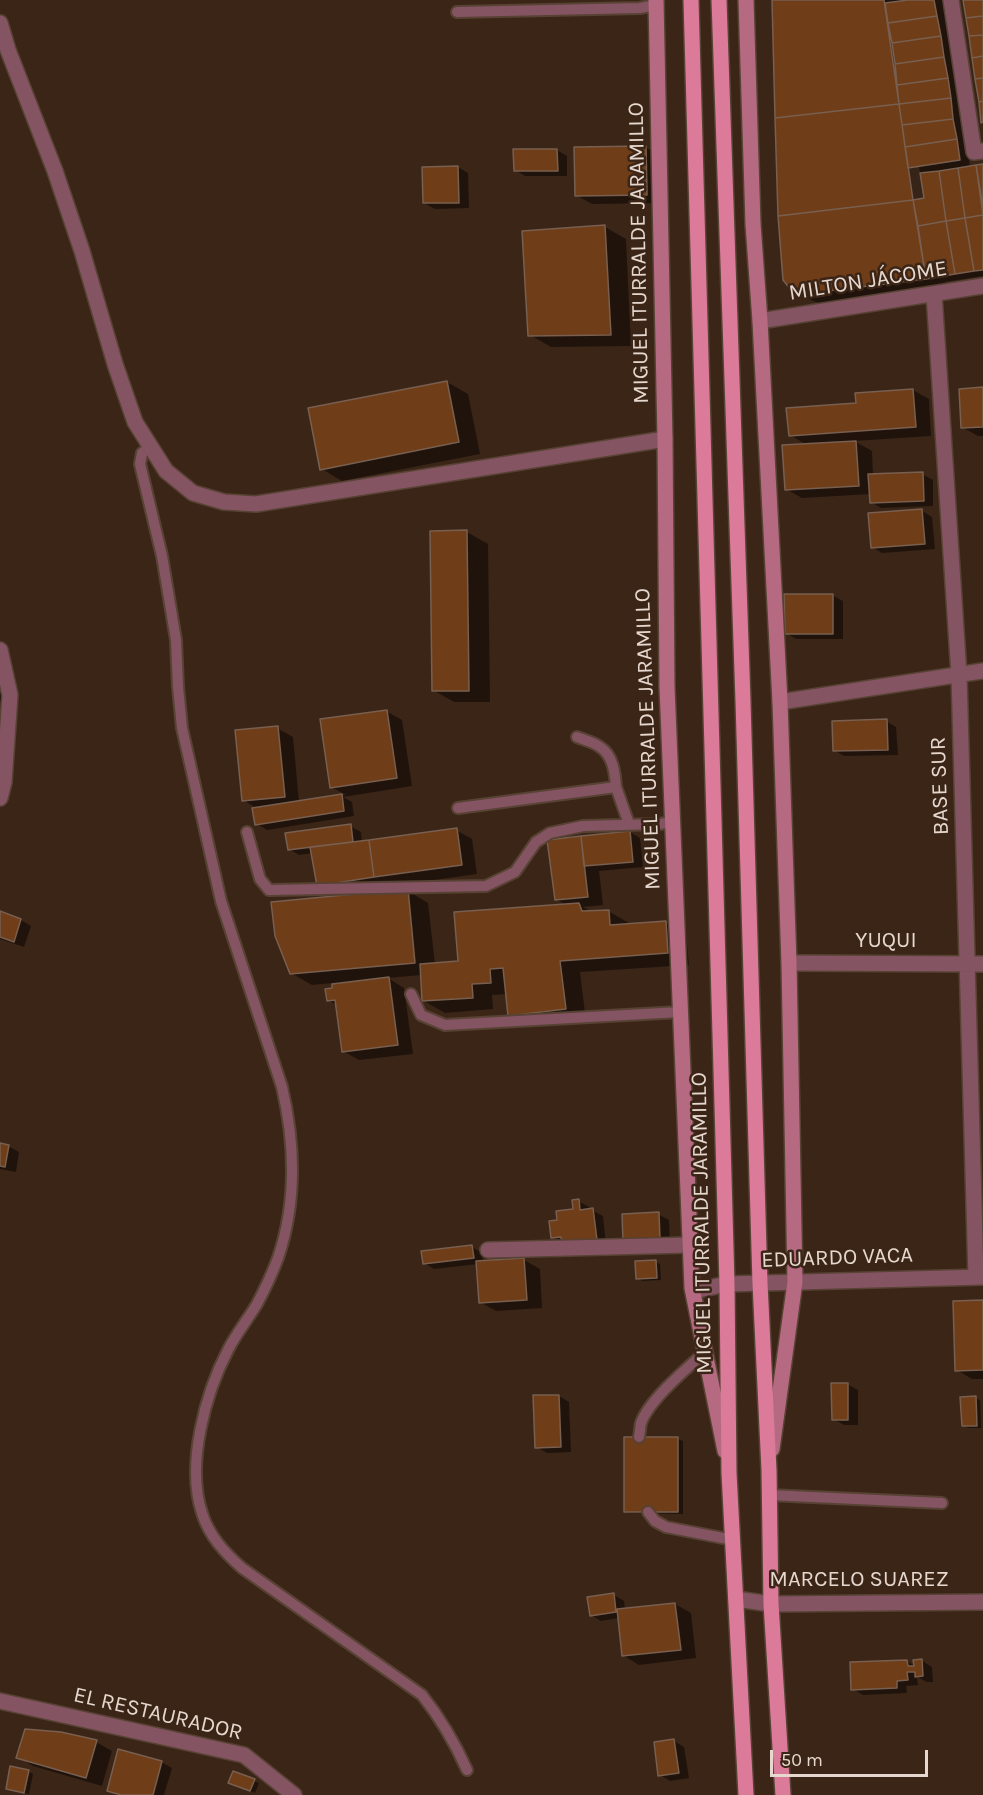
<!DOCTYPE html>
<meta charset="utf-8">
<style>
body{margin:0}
#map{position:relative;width:983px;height:1795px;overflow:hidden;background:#3b2517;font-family:Karla,sans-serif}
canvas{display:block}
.scale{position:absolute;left:770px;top:1750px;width:158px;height:27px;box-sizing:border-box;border:3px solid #e7d8cf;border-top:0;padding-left:8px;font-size:18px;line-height:21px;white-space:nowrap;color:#e7d8cf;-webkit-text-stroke:4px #3b2517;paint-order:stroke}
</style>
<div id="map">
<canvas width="983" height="1795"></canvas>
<div class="scale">50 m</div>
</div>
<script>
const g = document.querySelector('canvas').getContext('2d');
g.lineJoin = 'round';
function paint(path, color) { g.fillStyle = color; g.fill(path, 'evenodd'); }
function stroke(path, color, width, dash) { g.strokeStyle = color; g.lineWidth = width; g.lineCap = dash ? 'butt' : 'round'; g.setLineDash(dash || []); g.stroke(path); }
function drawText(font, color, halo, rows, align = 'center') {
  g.font = font + ' Karla,sans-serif'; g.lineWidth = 5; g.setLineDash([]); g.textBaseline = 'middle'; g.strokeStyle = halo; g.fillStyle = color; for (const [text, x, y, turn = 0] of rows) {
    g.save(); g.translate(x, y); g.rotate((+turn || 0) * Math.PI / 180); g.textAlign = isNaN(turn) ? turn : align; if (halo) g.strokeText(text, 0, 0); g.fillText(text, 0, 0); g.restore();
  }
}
const green = new Path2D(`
 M919,166l5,32 -11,2 -5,-32z`);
const shadow = new Path2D(`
 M774,0h169l27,167 13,-2v111l-38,6 1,8 -121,15 -12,-4 -21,-12z
 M645,147l16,9 1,47 -70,1 -16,-9z
 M557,150l10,6v20h-42l-10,-6z
 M458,167l10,6 1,35 -34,1 -11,-6z
 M605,227l21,12 5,107 -80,1 -21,-12 -6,-103z
 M447,382l21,12 12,60 -138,27 -20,-12z
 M983,389v47h-5l-16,-9z
 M913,390l16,9 2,37 -77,5 18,10 1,24 49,-1 11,6v26l-52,2 -10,-6v-8l-69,4 -16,-9 21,-44 -17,-10 68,-31z
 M922,511l10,6 3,32 -53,4 -10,-6z
 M467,532l21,12 2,158h-36l-21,-12z
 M832,595l11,6v38h-47l-10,-6z
 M0,685h1l4,17h-5z
 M386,711l16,9 10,66 -69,11 9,5 2,14 -87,14 -10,-6 1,-15 -15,-9 34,-72 16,9 6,65 47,-7 -15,-8z
 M886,721l10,6 2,28 -54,1 -10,-6z
 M350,826l11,6 1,10 94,-12 16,9 5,35 -143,20 -16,-9 -5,-32 -14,2 -10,-6z
 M630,832l10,6 3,29 -44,4 4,34 -20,2 9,5 16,-1 21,12v2l37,-2 20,12 3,30 -109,7 6,49 -56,6 -21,-12 -2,-21 -15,1 1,14 -48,4 -21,-12 -2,-26 -34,3 16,10 9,66 -54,6 -16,-9 -5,-45 -10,-6 5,-11v-6l-21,2 -21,-12 117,-82 20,12 7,61 25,-2 107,-56 -11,-7 -7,-57z
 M0,913l21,7 10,6 -7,21 -24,-8z
 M0,1145l8,1 11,6 -3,20 -16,-3z
 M578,1201l11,6v3h3l11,6 3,29 -32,5 -21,-13 6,-16 15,-11z
 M658,1214l11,6 1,25 -35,2z
 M472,1247l10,6 1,9 41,-2 16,9 2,39 -46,3 -16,-9 -2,-38 -44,5 -10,-6z
 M656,1262l4,2 1,16 -19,1 -4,-3z
 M983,1301v78h-11l-15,-9z
 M847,1384l11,6v35h-14l-11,-6z
 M559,1396l10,6 2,50 -24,1 -10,-6z
 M975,1398l5,2 1,28h-13l-5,-3z
 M678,1439l5,2v73l-53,-1 -5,-2z
 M614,1595l10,6 1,9 50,-6 16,9 5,45 -57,7 -15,-9 -5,-38 -18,3 -10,-6z
 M907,1661l8,5 7,-5 10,6 1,15h-6l-10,-5 1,8 -12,1 1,7 -44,2 -10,-6z
 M674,1741l10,6 5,31 -19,3 -10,-6z
 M96,1742l16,9 -10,35 -69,-20 -15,-9z
 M161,1762l11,6 -8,27h-47l-8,-5z
 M28,1771l5,3 -4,20 -17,-3 -5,-3z
 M234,1773l25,10 -4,10 -20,-8z`);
const building = new Path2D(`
 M772,0h112l15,104 -124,14z
 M908,0h26l3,16 -49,7 -3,-20z
 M963,0h20v16l-17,2z
 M937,16l4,20 -49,7 -4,-20z
 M983,16v19l-14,1 -3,-18z
 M983,35v21l-11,2 -3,-22z
 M941,36l3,21 -49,7 -3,-21z
 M983,56v22l-8,1 -3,-21z
 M944,57l4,21 -51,7 -2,-21z
 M948,78l3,20 -52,6 -2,-19z
 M983,78v23l-4,1 -4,-23z
 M951,98l2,21 -51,6 -3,-21z
 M983,101v21l-2,1 -2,-21z
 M899,104l14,96 -135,16 -3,-98z
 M953,119l4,20 -52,8 -3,-22z
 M957,139l3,21 -52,8 -3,-21z
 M646,146l1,49 -72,1 -1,-49z
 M513,149h44l1,22h-44z
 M983,164v43l-7,-42z
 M976,165l7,50 -18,3 -7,-50z
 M458,166l1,37h-36l-1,-36z
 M958,168l7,50 -19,3 -7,-50z
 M939,171l7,50 -28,5 -5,-26 11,-2 -4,-25z
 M913,200l13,79 -123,15 -12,-4 -8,-10 -5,-64z
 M983,215v55l-9,1 -9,-53z
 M965,218l9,53 -19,3 -9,-53z
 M946,221l9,53 -29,5 -8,-53z
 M605,225l6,110 -83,1 -6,-105z
 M447,381l12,61 -139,28 -12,-62z
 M983,387v40l-22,1 -2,-39z
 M913,389l3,38 -127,9 -3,-28 70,-5 -1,-10z
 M856,441l3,45 -74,4 -3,-45z
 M923,472l1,29 -54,2 -2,-29z
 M922,509l3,35 -54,4 -3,-35z
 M467,530l2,161h-37l-2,-160z
 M784,594h49v40h-48z
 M387,710l10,68 -67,10 -10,-69z
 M887,719l1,31 -55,1 -1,-30z
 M278,726l7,71 -43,4 -7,-71z
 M342,794l2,17 -89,14 -3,-17z
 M351,824l2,18 -65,8 -3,-17z
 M457,828l5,37 -88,12 -5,-37z
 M630,831l3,31 -49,4 -3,-30z
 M581,836l7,61 -33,3 -8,-60z
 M369,840l5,37 -57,9 -7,-39z
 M408,889l7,74 -125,11 -15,-38 -4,-34z
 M579,903l3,8 27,-1 1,15 56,-4 2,32 -108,8 6,48 -58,7 -5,-48 -13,1 1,14 -19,1 1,14 -51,3 -2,-37 38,-3 -4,-49z
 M0,911l21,8 -7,23 -14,-5z
 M389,977l9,68 -56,7 -7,-52 -8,1 -2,-12 7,-1v-4z
 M0,1143l9,2 -4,22 -5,-1z
 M579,1199l1,11 13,-2 4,32 -35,5 -1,-8 -10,1 -2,-17 8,-1 -1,-9 17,-2 -1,-9z
 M659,1212l1,28 -37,2 -1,-28z
 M472,1245l2,13 -51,6 -2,-13z
 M524,1258l3,42 -48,3 -3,-42z
 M656,1260l1,18 -21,1 -1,-18z
 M983,1300v70l-28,1 -2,-70z
 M831,1383h17v37h-16z
 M533,1395h26l2,52 -26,1z
 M976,1396l1,30h-15l-2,-29z
 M624,1437h54v75h-54z
 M614,1593l2,19 -26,4 -3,-19z
 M675,1603l6,47 -59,6 -5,-47z
 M922,1659l1,17 -8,1v-5h-8l1,8 -11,1v7l-46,2 -1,-28 57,-2 1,6h6l-1,-6z
 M25,1729l36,3 36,8 -11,38 -70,-20z
 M674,1739l5,34 -21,3 -4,-34z
 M118,1749l44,12 -9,34h-32l-14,-4z
 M10,1766l19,4 -5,23 -18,-4z
 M233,1771l22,8 -5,12 -22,-8z`);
const service = new Path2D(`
 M457,12l183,-4 16,-3
 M150,447l-8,6 -2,11 22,92 14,84 2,47 4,41 39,173 61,186c13,56 15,115 -4,171 -6,16 -13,31 -21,46 -9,15 -21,30 -29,46 -23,44 -42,115 -26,163 7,23 23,40 40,55l180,127c19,24 33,48 45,75
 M577,737c7,3 17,5 23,10 13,8 15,26 16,40
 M458,808l158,-21 13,37
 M247,832l13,47 9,11 217,-4 29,-14 21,-30 14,-9 33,-7 77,-2 12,-2
 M411,994l10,21 24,10 235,-13
 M639,1437c1,-4 1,-10 2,-14 8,-23 46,-55 64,-71
 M769,1495l173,8
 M648,1512l7,9 11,6 67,13`);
const minor = new Path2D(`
 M951,0l23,152 9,-1
 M0,23l8,27 47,121 27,80 33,113 20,58 31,49 27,22 31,9 32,2 409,-65
 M934,294l25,381 17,602
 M760,321l223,-35
 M0,650l10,45 -6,87 -4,16
 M780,702l203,-31
 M789,963l194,1
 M488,1250l202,-5
 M693,1291l34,-7 256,-7
 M736,1599l35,5 212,-2
 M0,1701l244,54 50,40`);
const secondary = new Path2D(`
 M656,0l9,439 2,248 25,601 33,163
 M746,0l7,224 7,97 20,381 9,261 6,319 -23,167`);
const primary = new Path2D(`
 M691,0l36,1284 2,189 17,322
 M719,0l24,701 17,582 9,187 2,134 12,191`);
const streetNames = [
 ["MIGUEL ITURRALDE JARAMILLO",639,253,-91],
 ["MILTON JÁCOME",868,281,-9],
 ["MIGUEL ITURRALDE JARAMILLO",648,739,-92],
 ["BASE SUR",940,786,-92],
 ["YUQUI",886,941],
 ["MIGUEL ITURRALDE JARAMILLO",702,1223,-91],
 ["EDUARDO VACA",837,1258,-2],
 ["MARCELO SUAREZ",859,1580],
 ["EL RESTAURADOR",158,1714,13]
];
paint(green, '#654530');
paint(shadow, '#0007');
paint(building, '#6f3d18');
stroke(building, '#785f4f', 1.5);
stroke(service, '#574234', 14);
stroke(minor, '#574234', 18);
stroke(secondary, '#574234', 18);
stroke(primary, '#574234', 18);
stroke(service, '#845462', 10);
stroke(minor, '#845462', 15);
stroke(secondary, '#b56a81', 15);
stroke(primary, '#db7a99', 15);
drawText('22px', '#e7d8cf', '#3b2517', streetNames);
</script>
